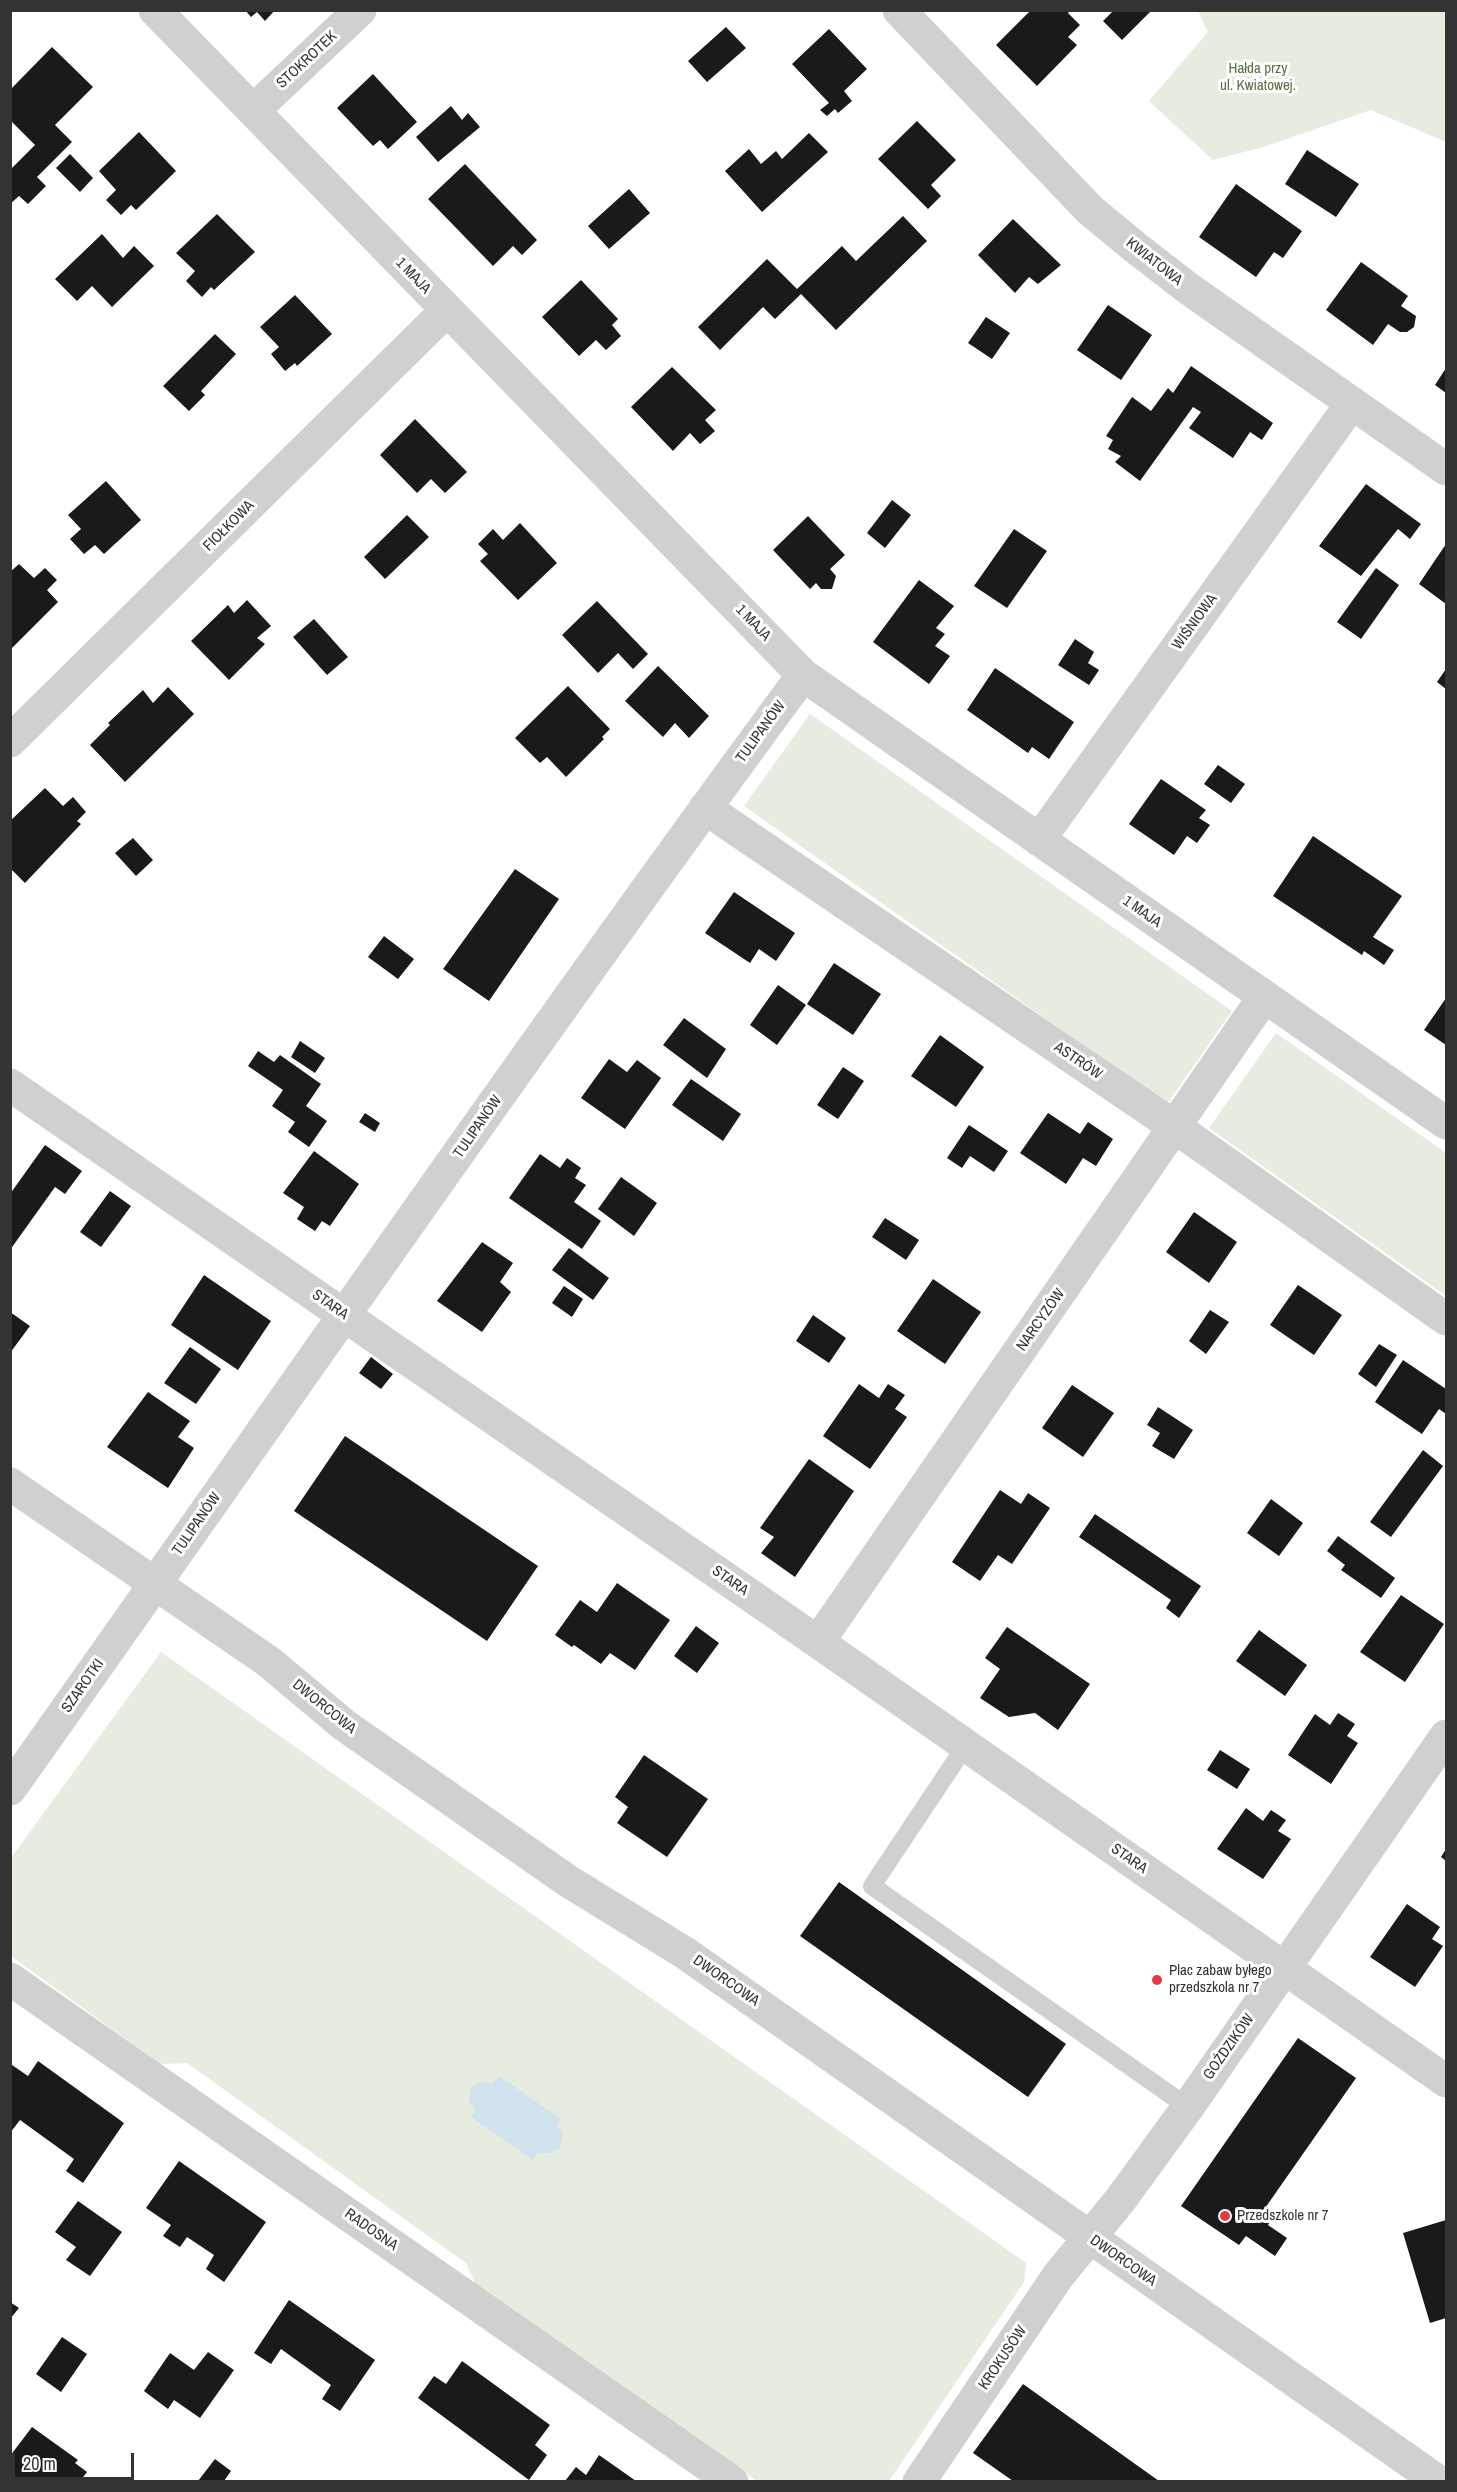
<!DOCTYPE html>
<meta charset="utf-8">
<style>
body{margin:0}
#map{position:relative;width:1457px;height:2492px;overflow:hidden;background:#fff;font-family:"Archivo Narrow",sans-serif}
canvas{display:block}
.frame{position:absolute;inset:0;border:12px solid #333;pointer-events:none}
.scale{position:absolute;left:12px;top:2453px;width:122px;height:27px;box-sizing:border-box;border:3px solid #333;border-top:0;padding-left:8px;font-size:18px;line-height:21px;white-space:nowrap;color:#333;-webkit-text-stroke:4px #fff;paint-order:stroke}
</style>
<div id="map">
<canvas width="1457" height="2492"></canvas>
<div class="frame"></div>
<div class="scale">20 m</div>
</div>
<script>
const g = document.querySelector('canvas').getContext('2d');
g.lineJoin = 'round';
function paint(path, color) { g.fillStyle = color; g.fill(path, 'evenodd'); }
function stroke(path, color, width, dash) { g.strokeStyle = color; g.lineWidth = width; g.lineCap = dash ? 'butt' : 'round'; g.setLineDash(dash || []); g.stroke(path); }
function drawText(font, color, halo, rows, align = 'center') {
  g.font = font + ' "Archivo Narrow",sans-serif'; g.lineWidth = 6; g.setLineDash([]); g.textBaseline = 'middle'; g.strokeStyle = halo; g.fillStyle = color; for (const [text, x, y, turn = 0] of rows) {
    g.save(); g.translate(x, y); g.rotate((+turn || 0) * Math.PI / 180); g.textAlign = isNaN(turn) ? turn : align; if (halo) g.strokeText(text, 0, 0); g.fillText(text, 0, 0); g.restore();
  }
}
const green = new Path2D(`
 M1198,11h248v131l-75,-32 -108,37 -50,13 -64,-59 59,-69z
 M810,714l422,297 -65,93 -423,-298z
 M1276,1033l170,120v143l-237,-168z
 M161,1652l865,611 -2,19 -135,199h-132l-280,-193 -11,-25 -279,-200 -27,1 -149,-108v-98z`);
const water = new Path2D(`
 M499,2076l62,43 -4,7 6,8 -3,13 -9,6h-13l-5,7 -62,-43 4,-7 -6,-9 2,-14 11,-5 11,1z`);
const building = new Path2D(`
 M245,10h30l-10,11 -8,-9 -6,5z
 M1031,10h39l-2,3 12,12 -12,12 9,8 -40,41 -41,-41z
 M1114,10h38l-30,30 -19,-19z
 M726,27l20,21 -39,34 -19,-21z
 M829,29l38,40 -23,22 8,10 -14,12 -3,-4 -8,7 -7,-6 9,-7 -37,-39z
 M52,47l41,40 -38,38 17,17 -35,35 9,9 -18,18 -9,-8 -9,8v-34l25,-25 -25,-25v-30z
 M373,74l44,48 -29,27 -8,-9 -7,6 -36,-38z
 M451,106l11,14 6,-7 12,14 -42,35 -22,-25z
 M917,121l39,39 -25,25 10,11 -13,13 -50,-50z
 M139,132l37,39 -40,39 -5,-5 -10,10 -15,-15 10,-10 -17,-19z
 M809,133l19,19 -66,60 -37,-41 24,-22 12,15 15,-13 6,8z
 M1307,150l52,34 -23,33 -51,-33z
 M70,154l23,24 -13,14 -24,-24z
 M465,164l72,76 -15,15 -9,-9 -20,20 -65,-67z
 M1236,184l66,47 -19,27 -9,-6 -18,25 -57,-40z
 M629,189l21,24 -41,36 -21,-23z
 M217,214l38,38 -41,38 -3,-3 -9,10 -16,-16 9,-10 -19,-18z
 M903,216l24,25 -91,89 -35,-36 -26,25 -12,-12 -43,43 -22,-23 69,-68 30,30 45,-43 14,15z
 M1013,219l48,46 -23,19 -9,-7 -14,16 -37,-38z
 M102,234l21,24 11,-12 20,20 -42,41 -20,-21 -15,15 -22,-22z
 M1361,262l47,34 -7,10 15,10 -2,11 -7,5h-7l-12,-8 -15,21 -47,-35z
 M581,280l37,39 -6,6 9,11 -15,14 -10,-10 -17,16 -37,-39z
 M295,295l37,39 -35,32 -2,-3 -10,8 -14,-17 8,-7 -19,-20z
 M1108,305l44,30 -31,45 -44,-30z
 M986,317l24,16 -18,26 -24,-16z
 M215,334l21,20 -35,37 4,4 -16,16 -26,-25z
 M1191,366l82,57 -11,17 -12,-8 -17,26 -44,-30 12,-16 -8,-5 -53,74 -25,-19 6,-6 -13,-7 5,-9 -7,-4 26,-39 19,14 17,-23 5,5z
 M672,367l44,43 -11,10 10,11 -15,13 -10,-11 -17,18 -42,-44z
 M1446,368v25l-11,-8z
 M415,419l52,53 -22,21 -14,-14 -14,14 -37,-38z
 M106,481l35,39 -37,34 -9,-9 -11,9 -14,-15 11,-10 -13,-14z
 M1366,484l55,40 -11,15 -12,-10 -37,47 -42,-30z
 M892,500l19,15 -26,33 -18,-15z
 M407,515l22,22 -44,42 -21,-22z
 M808,516l37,39 -15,14 6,7 -4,13h-11l-5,-6 -6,6 -37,-39z
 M520,523l37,40 -39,37 -38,-39 8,-7 -10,-10 15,-15 10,11z
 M1014,529l33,22 -40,57 -33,-22z
 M1446,544v60l-27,-20z
 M19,564l15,14 11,-10 12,12 -10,10 11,12 -48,48v-78z
 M1376,568l23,17 -38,54 -24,-17z
 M919,580l35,26 -18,22 9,6 -10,12 15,10 -21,28 -56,-42z
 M247,600l24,26 -14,12 8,6 -36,36 -38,-39 37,-36 6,8z
 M597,601l51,53 -15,15 -15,-16 -20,20 -36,-38z
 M314,619l34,38 -21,18 -34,-38z
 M1075,639l19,13 -6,11 11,7 -10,15 -31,-20z
 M658,666l51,50 -20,22 -14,-15 -12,14 -38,-36z
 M995,668l79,54 -25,37 -17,-12 -4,6 -61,-43z
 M1446,669v20l-9,-7z
 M568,686l42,43 -8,8 2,2 -38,38 -19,-20 -7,6 -25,-25z
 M168,687l26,27 -69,68 -35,-37 20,-20 -2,-2 35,-33 10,13z
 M1218,765l27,19 -14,19 -27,-19z
 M1161,779l45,31 -7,8 11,7 -13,18 -10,-7 -13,19 -45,-31z
 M45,788l18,18 10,-9 13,15 -9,9 4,3 -56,59 -15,-15v-47z
 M1313,836l89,60 -29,41 21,13 -10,15 -20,-14 -2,4 -89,-59z
 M133,838l20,22 -17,16 -21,-23z
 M515,869l44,30 -70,102 -46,-32z
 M734,892l61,41 -19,28 -17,-12 -9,14 -45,-30z
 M384,936l30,23 -16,20 -30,-22z
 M834,963l47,31 -28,41 -46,-31z
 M778,985l28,20 -29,40 -27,-20z
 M1446,998v47l-22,-15z
 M684,1018l42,31 -19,29 -44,-33z
 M940,1035l44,32 -28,40 -45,-31z
 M300,1041l25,17 -10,15 -24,-16z
 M258,1051l16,11 6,-7 41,29 -15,22 21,15 -18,26 -21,-15 7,-10 -23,-16 11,-16 -35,-24z
 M609,1059l18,13 10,-12 24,18 -36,51 -44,-31z
 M843,1067l21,14 -26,38 -21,-14z
 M691,1079l50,35 -18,27 -51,-36z
 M365,1113l15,10 -5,9 -16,-10z
 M1048,1113l32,21 8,-12 25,17 -17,27 -13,-8 -17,26 -46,-31z
 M969,1125l39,26 -14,21 -24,-16 -8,12 -15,-10z
 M45,1145l37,26 -17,23 -10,-7 -45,63v-56z
 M314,1151l45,33 -29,42 -8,-5 -7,10 -18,-12 7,-12 -21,-14z
 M540,1154l20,14 7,-10 14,10 -6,10 11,7 -12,17 27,19 -19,28 -73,-51z
 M621,1177l36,26 -23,33 -36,-27z
 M110,1191l21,15 -30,41 -21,-15z
 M1194,1212l43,30 -28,41 -43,-31z
 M885,1218l34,22 -13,20 -34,-23z
 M482,1242l31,21 -13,19 11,10 -29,40 -45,-31z
 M569,1248l40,30 -16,22 -41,-30z
 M204,1275l67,46 -33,49 -67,-45z
 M933,1279l48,33 -36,52 -48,-33z
 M1298,1285l44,30 -28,40 -44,-30z
 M564,1286l19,13 -11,18 -20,-14z
 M1210,1310l19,12 -23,32 -17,-13z
 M10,1312l20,14 -20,27z
 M813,1315l33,23 -17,25 -33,-22z
 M1379,1344l18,11 -21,32 -18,-13z
 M190,1347l31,22 -25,35 -32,-21z
 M371,1357l22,17 -12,15 -22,-16z
 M1403,1360l43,29v25l-7,-5 -17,25 -47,-32z
 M859,1384l20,14 9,-14 17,11 -10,14 12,8 -37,52 -47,-33z
 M1072,1385l42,28 -31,44 -41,-29z
 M148,1392l42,29 -12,16 16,11 -26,40 -61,-41z
 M1158,1407l35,23 -19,29 -22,-13 8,-13 -13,-8z
 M345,1436l193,130 -51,75 -193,-130z
 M1423,1450l20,16 -52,71 -21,-15z
 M809,1459l45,32 -59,86 -34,-24 13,-16 -14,-9z
 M1000,1490l21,14 7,-11 22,15 -38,56 -14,-9 -18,26 -28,-19z
 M1271,1499l32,24 -24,33 -32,-23z
 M1095,1514l106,72 -22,32 -13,-10 5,-8 -92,-63z
 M1338,1536l57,42 -14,20 -40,-28 4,-5 -18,-14z
 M617,1583l53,37 -35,50 -25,-17 -9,11 -27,-19 -2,2 -17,-12 25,-35 17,12z
 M1401,1595l43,29 -39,58 -45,-30z
 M696,1626l23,17 -22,30 -23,-17z
 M1007,1627l83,57 -32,46 -23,-17 -26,4 -29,-19 20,-29 -15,-11z
 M1259,1630l48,35 -22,31 -49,-35z
 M1338,1713l17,11 -8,12 11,7 -27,41 -43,-29 27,-41 15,11z
 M1220,1750l30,19 -13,20 -30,-19z
 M644,1755l64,44 -41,58 -50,-34 11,-16 -13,-10z
 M1246,1808l17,13 8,-11 15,10 -8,11 13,8 -28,40 -46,-30z
 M1446,1849v12l-5,-4z
 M839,1882l227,162 -38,53 -228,-161z
 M1407,1904l33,23 -8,12 11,7 -28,41 -45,-30z
 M1298,2038l58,40 -93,133 10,6 -5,8 19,13 -12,18 -29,-20 -7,9 -58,-39z
 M38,2061l86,62 -41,60 -17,-12 8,-12 -54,-39 -10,13v-66l2,-2 16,11z
 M179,2161l87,61 -42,60 -18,-13 8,-14 -27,-18 -7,10 -17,-11 8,-11 -25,-17z
 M78,2201l44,31 -32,44 -24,-16 10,-13 -21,-15z
 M1446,2220v98l-16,5 -27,-90z
 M289,2300l86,60 -35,51 -18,-12 9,-14 -50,-36 -10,15 -17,-11z
 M10,2302l9,6 -9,11z
 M62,2337l25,17 -26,38 -25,-18z
 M208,2352l26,18 -34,48 -26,-18 -6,9 -24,-18 26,-38 24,17z
 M462,2361l88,64 -15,20 12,10 -18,25 -111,-82 16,-22 12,8z
 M1023,2384l136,97h-146l-40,-28z
 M32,2427l46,33 -3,3 12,9 -7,9h-65l-5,-3v-22z
 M599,2455l37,26h-71l11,-14 10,8z
 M215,2459l16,12 -7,10h-26z`);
const service = new Path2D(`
 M966,1745l-94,141 316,221`);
const minor = new Path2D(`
 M155,10l648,665 643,448
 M899,10l191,200 46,38 53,41 257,180
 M254,110l106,-100
 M10,741l437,-431
 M705,808l470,319 271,192
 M1039,840l313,-437
 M10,1085l808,557 628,439
 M818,1642l446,-645
 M10,1789c264,-372 523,-748 793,-1114
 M10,1979l722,503
 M919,2482l139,-206 63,-77 67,-92 258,-371`);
const tertiary = new Path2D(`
 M10,1484l259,178 75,63 224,156 117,72 754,529`);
const markers = [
 [1157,1980,6,"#e63946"],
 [1225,2216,6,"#e63946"]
];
const streetNames = [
 ["STOKROTEK",307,60,-43],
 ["KWIATOWA",1154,262,38],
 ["1 MAJA",413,276,46],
 ["FIOŁKOWA",229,526,-45],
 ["WIŚNIOWA",1195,622,-54],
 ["1 MAJA",753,623,46],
 ["TULIPANÓW",761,732,-54],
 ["1 MAJA",1142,912,35],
 ["ASTRÓW",1078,1061,34],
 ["TULIPANÓW",478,1127,-55],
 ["STARA",330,1305,35],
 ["NARCYZÓW",1041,1320,-55],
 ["TULIPANÓW",197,1524,-55],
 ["STARA",730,1581,35],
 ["SZAROTKI",83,1686,-55],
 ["DWORCOWA",324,1707,39],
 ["STARA",1129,1859,35],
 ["DWORCOWA",726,1981,35],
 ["GOŹDZIKÓW",1229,2047,-55],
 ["RADOSNA",371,2230,35],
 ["DWORCOWA",1123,2261,35],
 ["KROKUSÓW",1003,2358,-56]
];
const parkNames = [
 ["Hałda przy",1258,69],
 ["ul. Kwiatowej.",1258,86]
];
const poiNames = [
 ["Plac zabaw byłego",1169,1971],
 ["przedszkola nr 7",1169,1988],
 ["Przedszkole nr 7",1237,2216]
];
paint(green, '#e6ecdf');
paint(water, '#cfe2ee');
paint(building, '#1a1a1a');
stroke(service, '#d0d0d0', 18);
stroke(minor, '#d0d0d0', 33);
stroke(tertiary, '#d0d0d0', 33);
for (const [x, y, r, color] of markers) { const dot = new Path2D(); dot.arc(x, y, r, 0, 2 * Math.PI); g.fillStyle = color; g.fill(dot); stroke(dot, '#fff', 2); }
drawText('15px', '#333', '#fff', streetNames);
drawText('15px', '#56703f', '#fff', parkNames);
drawText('15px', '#333', '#fff', poiNames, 'left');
</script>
